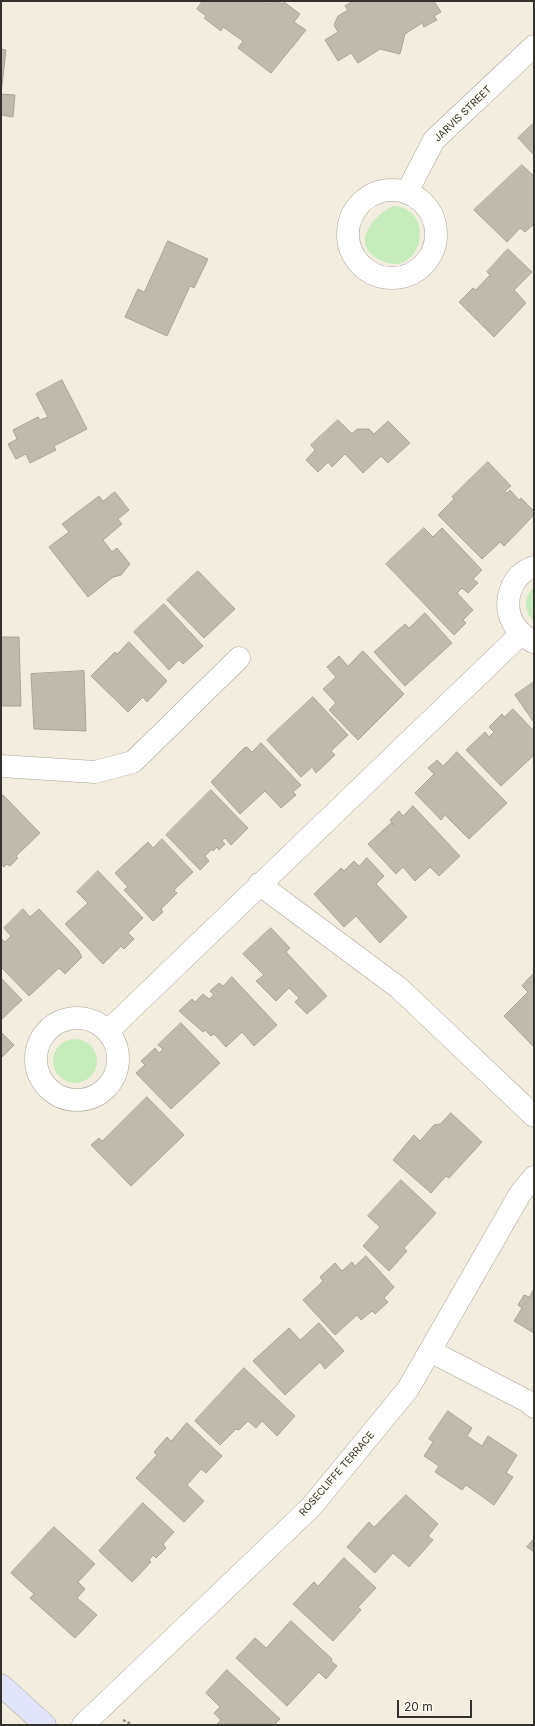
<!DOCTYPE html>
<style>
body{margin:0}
#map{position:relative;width:535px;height:1726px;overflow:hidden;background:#f3eddf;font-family:Inter,sans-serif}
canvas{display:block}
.frame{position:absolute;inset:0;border:2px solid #33312b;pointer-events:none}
.scale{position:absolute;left:397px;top:1700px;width:75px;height:18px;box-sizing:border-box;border:2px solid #33312b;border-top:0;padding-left:5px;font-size:12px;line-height:14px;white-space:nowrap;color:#33312b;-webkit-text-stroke:3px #fefbf2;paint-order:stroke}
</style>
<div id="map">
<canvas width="535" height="1726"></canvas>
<div class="frame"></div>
<div class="scale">20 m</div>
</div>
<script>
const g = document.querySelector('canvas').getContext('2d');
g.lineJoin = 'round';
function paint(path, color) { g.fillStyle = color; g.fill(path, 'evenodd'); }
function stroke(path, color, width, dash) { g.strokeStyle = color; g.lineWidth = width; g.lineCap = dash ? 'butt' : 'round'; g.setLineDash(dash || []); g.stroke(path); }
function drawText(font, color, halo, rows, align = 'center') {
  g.font = font + ' Inter,sans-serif'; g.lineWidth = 3; g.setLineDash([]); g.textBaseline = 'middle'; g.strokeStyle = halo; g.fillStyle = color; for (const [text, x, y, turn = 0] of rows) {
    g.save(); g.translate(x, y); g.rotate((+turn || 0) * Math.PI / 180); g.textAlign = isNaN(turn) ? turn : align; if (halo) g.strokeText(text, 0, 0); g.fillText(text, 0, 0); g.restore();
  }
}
const green = new Path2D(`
 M393,206c46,2 28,78 -15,53 -28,-16 -5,-43 15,-53z
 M534,587v35c-10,-10 -11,-25 0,-35z
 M53 1061a22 22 0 1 1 44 0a22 22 0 1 1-44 0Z`);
const building = new Path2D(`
 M203,1h62l3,3 2,-3h8l4,3 2,-2 16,12 -6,8 12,8 -35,43 -33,-25 5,-7 -20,-14 -2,4 -17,-13 2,-2 -9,-7z
 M354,1h80l7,11 -7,4 3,4 -13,7 -2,-4 -17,11 -5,20 -20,-5 -22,14 -7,-10 -13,8 -13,-21 13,-8 -4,-7 4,-9 10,-6 -3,-4z
 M1,49l5,1 -5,44 14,1 -2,22 -12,-2z
 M534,123v32l-16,-17z
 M522,165l12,11v48l-9,8 -5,-4 -13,14 -33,-32z
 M168,241l40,18 -14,29 -4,-2 -23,50 -42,-19 13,-28 6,3z
 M508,249l24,23 -18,18 12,13 -32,34 -35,-35 14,-14 3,2 14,-15 -3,-3z
 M62,380l25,49 -33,17 2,4 -26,13 -4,-9 -10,5 -8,-15 9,-5 -4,-9 25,-13 2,3 8,-3 -12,-23z
 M338,420l14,14 5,-5h12l5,5 14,-13 22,22 -22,20 -7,-7 -18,17 -18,-19 -13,13 -4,-5 -10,10 -12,-12 9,-10 -4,-5z
 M488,462l23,24 -6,5 2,2 3,-3 9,10 2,-2 13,13v4l-30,31 -4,-4 -18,17 -44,-44 16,-16 -2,-2z
 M115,492l14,18 -11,9 4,5 -19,16 9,12 5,-4 13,16 -9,11 -8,2 -25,20 -39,-50 20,-15 -7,-8 37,-28 4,5z
 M424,528l9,9 9,-9 40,42 -9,9 5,4 -10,10 -6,-5 -5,5 16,17 -10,10 3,3 -12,12 -68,-71z
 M198,571l37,38 -31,29 -37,-38z
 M164,604l39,42 -20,18 -4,-4 -10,10 -35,-38z
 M425,613l27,30 -47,43 -31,-34 31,-28 4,4z
 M1,637h18l2,69h-20z
 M129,642l38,39 -20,21 -4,-5 -15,15 -37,-36 24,-24 2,2z
 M363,651l41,43 -46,46 -29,-30 7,-7 -13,-14 13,-12 -9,-10 12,-11 9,10z
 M84,671l2,60 -52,-2 -3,-55z
 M534,682v38l-1,1 -18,-26z
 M313,697l35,38 -17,16 4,4 -19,18 -4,-6 -11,10 -34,-37z
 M513,709l21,22v24l-33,31 -35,-36 19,-18 4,5 5,-5 -5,-5 13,-13 2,3z
 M261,743l40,42 -8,7 3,3 -15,13 -16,-17 -25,23 -29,-32 33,-34 3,-1 5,5z
 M457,752l50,51 -38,36 -24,-24 -4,5 -26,-27 19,-19 -6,-6 9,-8 6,6z
 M211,790l37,38 -17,17 -6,-7 -3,3 3,3 -6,6 -2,-3 -4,4 -1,-2 -7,7 4,5 -9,9 -34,-35z
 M3,795l37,38 -24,23 2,2 -8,8 -3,-2 -3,3 -3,-3v-67z
 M413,806l47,50 -21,20 -9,-9 -15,14 -12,-14 -7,7 -28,-30 23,-21 3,2 -4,-5 9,-9 4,5z
 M162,839l31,33 -19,18 3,3 -16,16 2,3 -10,9 -29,-31 4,-3 -13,-14 33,-31 5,6z
 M367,858l17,18 -8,8 31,33 -27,26 -24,-27 -12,11 -30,-33 27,-26 3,3 10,-10 5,5z
 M98,871l45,47 -15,15 6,6 -10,10 -3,-3 -18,18 -38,-40 23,-21 -11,-11z
 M23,909l7,8 9,-8 39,41 4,7 -17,17 -6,-6 -30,28 -28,-29v-29l4,4 6,-6 -7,-8z
 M271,928l19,20 -4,4 41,44 -20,18 -12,-12 4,-4 -10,-10 -13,13 -20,-20 8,-6 -21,-21z
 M534,973v74l-30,-31 24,-24 -6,-6z
 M232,977l45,48 -23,21 -12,-14 -16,15 -12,-13 -3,2 -6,-6 -2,2 -24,-21 13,-12 3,3 8,-8 6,5 5,-4 -4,-4 9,-8 4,3z
 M1,978l21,22 -21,20z
 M181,1023l39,40 -49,46 -35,-36 9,-8 -4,-4 14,-13 4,5 4,-4 -5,-4z
 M1,1032l13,13 -13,13z
 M147,1097l37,38 -53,51 -40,-41 8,-7 3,3z
 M451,1113l31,29 -33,36 -3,-2 -15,17 -38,-33 21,-25 6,6 14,-16 6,-1z
 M401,1180l35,33 -32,35 3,3 -18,20 -26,-25 17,-19 -12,-11z
 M366,1256l28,31 -10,11 4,4 -13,12 -3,-3 -11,9 -4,-5 -22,20 -32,-35 20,-19 -3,-4 15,-14 7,8 10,-9 3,4z
 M534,1289v44l-20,-12 8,-13 -4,-3 6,-10 5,2z
 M319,1323l25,28 -19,18 -5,-7 -35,33 -32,-34 36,-33 11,12z
 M244,1368l51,48 -18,20 -15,-15 -6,7 -8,-7 -9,9 -3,-1 -16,16 -25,-24z
 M448,1411l24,17 -5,8 15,10 6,-10 29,19 -11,18 7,4 -19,28 -28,-20 -4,5 -27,-18 4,-6 -15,-10 9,-14 -4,-3z
 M187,1423l35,33 -16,17 -5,-4 -14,16 17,16 -20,21 -48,-44 21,-23 -3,-3 13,-15 4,4z
 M406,1495l32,29 -10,12 5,4 -24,27 -16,-14 -18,20 -28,-26 22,-25 5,5z
 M143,1503l31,29 -11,12 3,4 -10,10 -3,-3 -4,5 2,2 -19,20 -33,-31z
 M54,1527l41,37 -17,18 7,7 -8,9 20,17 -22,23 -45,-40 4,-4 -23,-21z
 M534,1539v13l-7,-5z
 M344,1558l32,30 -18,19 3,3 -28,31 -40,-37 21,-22 4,4z
 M291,1621l41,38 -1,2 6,5 -11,13 -7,-7 -32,34 -51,-48 19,-20 11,10z
 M227,1670l53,49 -6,6h-58l5,-5 -7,-7 6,-6 -14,-14z`);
const path = new Path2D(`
 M123,1720l8,4`);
const minor = new Path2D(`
 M348 234a44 44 0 1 1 88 0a44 44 0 1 1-88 0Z
 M407,192l27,-52 100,-94
 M533,642c-8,-5 -16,-11 -20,-19 -11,-21 -2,-49 21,-56
 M1,766l94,6 38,-10 106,-104
 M259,884l140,104 135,128
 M36 1059a41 41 0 1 1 82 0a41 41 0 1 1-82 0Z
 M108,1031l413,-397
 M430,1351l97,50 7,6`);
const tertiary = new Path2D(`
 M83,1725l229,-219 96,-117 112,-195 14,-17`);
const secondary = new Path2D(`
 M1,1685l44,40`);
const streetNames = [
 ["JARVIS STREET",463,114,-44],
 ["ROSECLIFFE TERRACE",337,1474,-49]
];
paint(green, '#c6ecbc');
paint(building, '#c0baac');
stroke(building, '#a9a496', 1);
stroke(minor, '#a9a496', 23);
stroke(tertiary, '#a9a496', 23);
stroke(secondary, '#a9a496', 23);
stroke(path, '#938f85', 2.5, [3, 2]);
stroke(minor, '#fff', 22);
stroke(tertiary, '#fff', 22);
stroke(secondary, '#e1e4fa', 22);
drawText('10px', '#33312b', '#fefbf2', streetNames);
</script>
